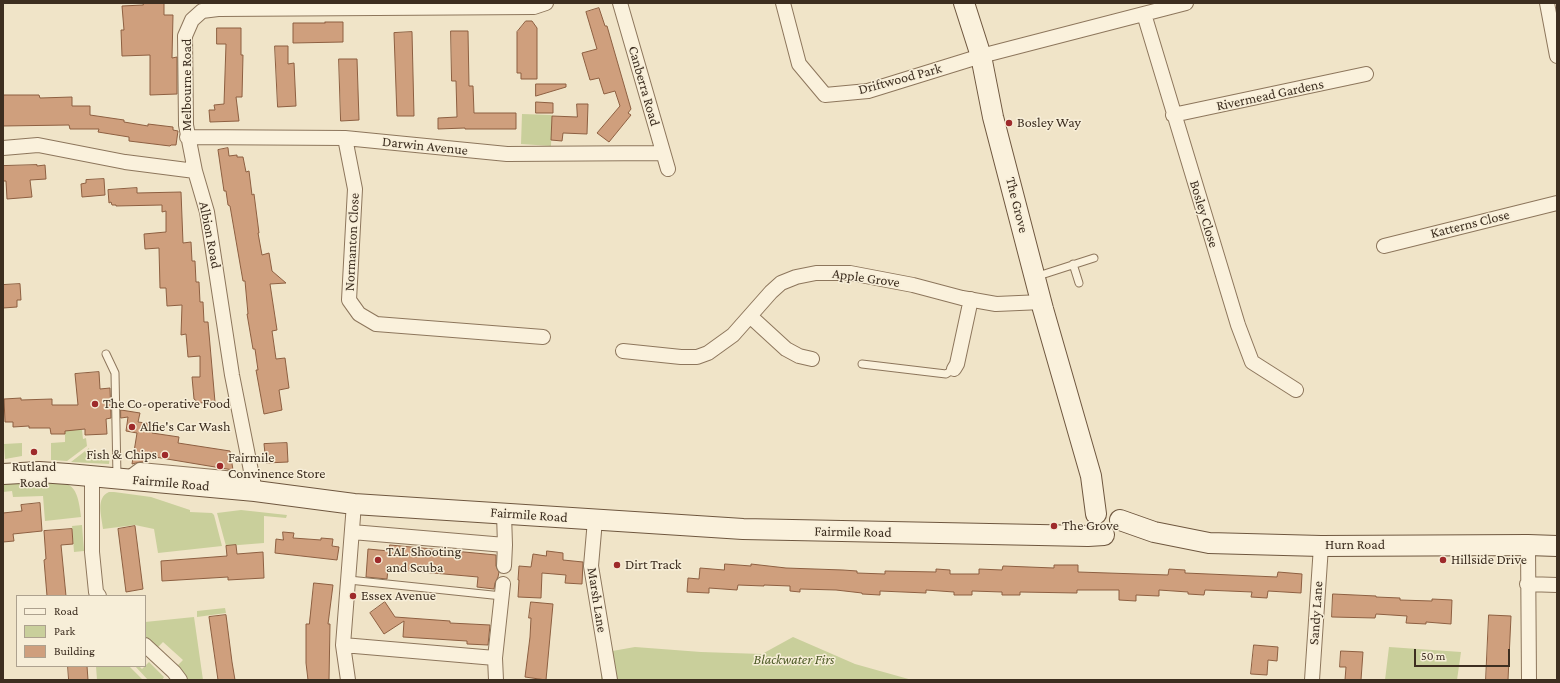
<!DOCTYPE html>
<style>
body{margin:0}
#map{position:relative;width:1560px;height:683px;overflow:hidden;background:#f0e4c8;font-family:"Crimson Pro",serif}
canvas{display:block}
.frame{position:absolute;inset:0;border:4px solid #3d2e20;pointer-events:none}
.legend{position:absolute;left:16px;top:595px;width:130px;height:72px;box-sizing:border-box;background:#f7eed8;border:1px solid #ada18e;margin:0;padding:5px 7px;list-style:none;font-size:12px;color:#3d2e20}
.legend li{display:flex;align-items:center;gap:8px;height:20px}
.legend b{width:20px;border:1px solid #ada18e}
.scale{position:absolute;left:1414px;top:649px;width:96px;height:18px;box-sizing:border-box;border:2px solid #3d2e20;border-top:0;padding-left:5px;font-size:12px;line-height:14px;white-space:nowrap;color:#3d2e20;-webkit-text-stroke:3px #f7eed8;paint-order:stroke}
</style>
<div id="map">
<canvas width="1560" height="683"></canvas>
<div class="frame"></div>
<ul class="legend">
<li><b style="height:5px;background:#faf1dc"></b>Road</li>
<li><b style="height:11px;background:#c9cf9b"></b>Park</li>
<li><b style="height:11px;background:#cf9f7d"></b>Building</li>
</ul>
<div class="scale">50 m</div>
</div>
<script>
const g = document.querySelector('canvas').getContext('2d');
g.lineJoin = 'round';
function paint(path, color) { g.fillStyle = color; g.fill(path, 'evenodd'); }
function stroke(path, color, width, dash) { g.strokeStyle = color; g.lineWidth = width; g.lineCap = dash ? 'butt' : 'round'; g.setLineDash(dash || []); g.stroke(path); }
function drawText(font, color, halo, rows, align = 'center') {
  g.font = font + ' "Crimson Pro",serif'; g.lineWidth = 3; g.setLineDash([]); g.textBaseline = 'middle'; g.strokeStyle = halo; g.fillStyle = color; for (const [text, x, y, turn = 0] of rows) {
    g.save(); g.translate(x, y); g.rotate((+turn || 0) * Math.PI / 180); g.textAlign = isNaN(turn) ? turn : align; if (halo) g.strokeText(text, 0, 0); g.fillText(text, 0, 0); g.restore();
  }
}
const green = new Path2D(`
 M522,114l30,1 -1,31 -30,-2z
 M79,427v3h3l1,9 3,-1 1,8 -20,15 -16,-1v-17l14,-1v-14z
 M22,443v13l-17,3 -1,-15z
 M89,448l1,6 20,2 -1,8 -38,-2z
 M31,482c35,1 46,-6 50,35l-36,4 -2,-25 -30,1 -1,-6 -9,1v-8z
 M109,492h5l37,5 39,13v2l22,1 2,2 8,31 -64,7 -4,-24 -19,-4 -32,4c-1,-12 -8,-31 6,-37z
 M241,510l46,5 -1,3 -22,-2v27l-38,3 -9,-33z
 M82,525l2,26 -10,1 -2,-26z
 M225,608l1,5 -29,4v-6z
 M194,617l9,63h-15l-12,-13 7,-7 -20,-18 -7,7 -11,-10v-17z
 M793,637l62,27 57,16h-311v-27l34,-6 66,5 61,2z
 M1389,647l72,5 -4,28h-72z
 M149,662l15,15 -2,3h-14l-13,-14h4l3,3z
 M96,666h33l14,14h-46z`);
const building = new Path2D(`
 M143,3h21v12h9l-1,43 5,-1v37l-27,1v-40l-28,1 -1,-26h3l-2,-24 21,-1z
 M599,8l6,18h2l24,83 -3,4 3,2 -22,27 -12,-9 23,-27 -5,-15 -11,3 -5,-16 -9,2 -8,-27 15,-4 -11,-37z
 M526,21h6l5,7v51h-16v-6h-4v-41z
 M325,22h18v20l-50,1v-20h32z
 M217,28h24v27h2l-1,42h-6l3,24 -29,1 -1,-12h6l-1,-5 10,-1 2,-60h-9z
 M451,31h17l1,55h4l1,27h42v16h-51v-1l-27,1v-11l19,-1 -1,-36h-4z
 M412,32l2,84h-17l-3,-83z
 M275,46h13v18l6,-1 2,43 -18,1z
 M339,59h18l2,61 -18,1z
 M536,84h30v3l-30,9z
 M4,95h35l1,3 32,-1v9h18v9l34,5v2l24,4v-2l25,3v3l5,1 -2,14h-5l-1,1 -41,-5v-4l-31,-5 1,-3h-29l-1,-4 -66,1z
 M536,102l17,1v10h-17z
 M577,104h11l-1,30 -24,-1 -1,8 -11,-1 1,-24 25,1z
 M228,148l1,8 8,-1v2h6l3,15 3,-1 3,24 2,-1 5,39h-1l4,22 7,-2 3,18 14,12 -16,1 7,46 -5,1 4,28 9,-1 4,30 -10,2 3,20 -18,4 -8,-44h2l-3,-21h-2l-6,-35h1l-3,-33h-2l-13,-75 -2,-1 -2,-14h-2l-6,-41z
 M37,165v1l8,-1 1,14 -16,1 2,17 -25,2 -1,-18h-3v-15z
 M104,179l1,16 -23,2 -1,-13 5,-1v-3z
 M137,188v5l44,-1 2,51 8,-1 1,19h3l1,21h3l1,20h3l1,20h4l7,80 -16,1 -5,-4 -2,-22h8v-21l-12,1 -2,-23 -5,1 1,-30 -15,1 -1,-18h-6l-1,-40 -14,1 -1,-15 22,-2v-21l-4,1v-7l-46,1v-1h-4l-1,-3 -2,1 -1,-13z
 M20,284l1,16h-4v7l-14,1v-23z
 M99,372l1,17 10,-1 1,30 -5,1 1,15 -22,1v-6l-20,2v3h-14l-1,-6h-21v-2l-16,1v-5h-8l-1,-23 17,-1v2l31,-1v6h26l-3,-31z
 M121,410l19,3 -2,9 15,2 -1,9 27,4 -1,6 52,8 3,19 -84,-14 -1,6h-8l-8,2 5,-31 -11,-2 2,-14 -7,1z
 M287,443l1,19 -22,1 -2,-19z
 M40,503l2,28 -29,3 1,7 -11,1v-29l19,-2 -1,-6z
 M135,526l8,63 -17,3 -8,-63z
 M72,529l1,15 -12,1 5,51h-19l-3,-36 2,-1 -2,-28z
 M283,532l11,1 -1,5 28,2v-2l12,1 -1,7 7,1 -2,13 -62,-7 1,-14 7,1z
 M236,545l1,9 26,-2 1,26 -36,2v-3l-66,4 -1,-20 66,-5 -1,-10z
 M390,545l106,10v11l3,6 -1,5 -3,6 -1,6 -17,-2 1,-10 -90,-8 -1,10 -21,-2 2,-28 21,2z
 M547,551l16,2v7l20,2 -1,22 -17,-1 1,-8 -24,-2 -1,25 -23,-1 1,-17h-1l1,-14 12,1 2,-13 13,2z
 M725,564l26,2v-2l35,4 57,2 14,1v2l28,1v-3l51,1v-3l14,1v4h29v-5l23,1 1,-4 51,2v-3h24v7l90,3 1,-6 16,1v3l92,4 1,-5 24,2 -1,19 -33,-2 -1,7 -16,-1 1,-5 -47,-2 -1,5 -16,-1v-2l-29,-2v6l-23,-1v6l-17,-1v-10h-42v3l-57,-1v3h-18v-3l-30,-1v4h-18v-3l-28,-2v3l-46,-2v4l-18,-1v-1l-26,-3 -36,-1v3l-10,-1v-5l-26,-1v1l-26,-1 -1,5 -28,-2v5l-22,-1 1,-14 11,1 1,-11 24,2z
 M314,583l19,2 -5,39h2l-1,56h-21l-2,-17v-39h3z
 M1333,594l43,2v1l24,1v2l32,1v-2l20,1 -1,24 -25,-2v2l-20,-1 1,-7 -31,-2 -1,4 -43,-1z
 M385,602l10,15 55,4v2l40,2 -2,20 -21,-1v-3l-64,-4 1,-16 -20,13 -14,-21z
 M531,602l22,2 -7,76 -21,-3 5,-40 1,-19h-2z
 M226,615l6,47 3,18h-17l-9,-63z
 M1489,615l22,1 -3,64h-22z
 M1254,645l24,2 -1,14 -9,-1 -1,15 -16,-1z
 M1341,651l22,1 -2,28h-16l1,-13h-6z
 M68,666h19l1,14h-19z`);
const lane = new Path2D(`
 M1073,264l6,19
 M1035,277l59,-19
 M106,354l9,19 2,104
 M862,364l84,10 8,-5
 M349,580l153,16`);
const street = new Path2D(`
 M620,3l48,166
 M783,3l16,61 26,31 43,-4 113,-35 205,-53
 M1547,3l10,53
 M1144,14l94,311 14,37 44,28
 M1173,115l193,-41
 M187,137l158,1 162,16 156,-1
 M345,138l10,51 -6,111 10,14 17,10 167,13
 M3,148l35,-3 87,17 70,9 12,41 25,163 23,116
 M195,171l-9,-46 -1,-89 7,-16 10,-9 16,-2 316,-2 12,-4
 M1384,246l173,-43
 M750,316l36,33 13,7 13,3
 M623,351l58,6h16l11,-4 25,-18 38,-43 10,-9 15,-6 20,-4h34l63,12 49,13 34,6 46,-2
 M954,369l3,-5 14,-65
 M92,476v76l4,40 3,4
 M128,479l12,-9 106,10
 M595,520l-4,46 19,114
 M352,532l153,13
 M1528,545l1,135
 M504,566l1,-21 -1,-31
 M1527,584l30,1
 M145,645l29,27 6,8
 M343,645l152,13
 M348,680l-5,-35 11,-141
 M496,680l-1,-22 8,-74
 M1312,680l9,-134`);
const secondary = new Path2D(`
 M964,3l17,53 12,61 50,192 48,167 5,38
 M3,474l36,-2 29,2 187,17 99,13 389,25 345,7 16,-1
 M1120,520l34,12 55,11 112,3 207,-1 29,1`);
const markers = [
 [1009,123,4,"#9e2a2b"],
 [95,404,4,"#9e2a2b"],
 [132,427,4,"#9e2a2b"],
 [34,452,4,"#9e2a2b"],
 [165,455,4,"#9e2a2b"],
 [220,466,4,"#9e2a2b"],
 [1054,526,4,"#9e2a2b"],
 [378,560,4,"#9e2a2b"],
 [1443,560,4,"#9e2a2b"],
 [617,565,4,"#9e2a2b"],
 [353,596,4,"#9e2a2b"]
];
const streetNames = [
 ["Driftwood Park",900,79,-15],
 ["Melbourne Road",187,85,-90],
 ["Canberra Road",644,86,74],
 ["Rivermead Gardens",1270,95,-12],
 ["Darwin Avenue",425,146,6],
 ["The Grove",1017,205,76],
 ["Bosley Close",1204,214,73],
 ["Katterns Close",1470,224,-14],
 ["Albion Road",210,235,79],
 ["Normanton Close",352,242,-87],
 ["Apple Grove",866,278,8],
 ["Fairmile Road",171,483,5],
 ["Fairmile Road",529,515,4],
 ["Fairmile Road",853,532,1],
 ["Hurn Road",1355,545],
 ["Marsh Lane",597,600,81],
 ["Sandy Lane",1316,613,-86]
];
const poiNames = [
 ["Bosley Way",1017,123],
 ["The Co-operative Food",103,404],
 ["Alfie's Car Wash",140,427],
 ["Fish & Chips",157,455,"right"],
 ["Fairmile",228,458],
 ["Convinence Store",228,474],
 ["Rutland",34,467,"center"],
 ["Road",34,483,"center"],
 ["The Grove",1062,526],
 ["TAL Shooting",386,552],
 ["and Scuba",386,568],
 ["Hillside Drive",1451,560],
 ["Dirt Track",625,565],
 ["Essex Avenue",361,596]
];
const parkNames = [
 ["Blackwater Firs",794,660]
];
paint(green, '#c9cf9b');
paint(building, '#cf9f7d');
stroke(building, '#8d5f41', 1);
stroke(lane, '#8d765c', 9);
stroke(street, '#8d765c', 16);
stroke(secondary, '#6f573f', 22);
stroke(lane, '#faf1dc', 7);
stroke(street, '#faf1dc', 14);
stroke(secondary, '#faf1dc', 20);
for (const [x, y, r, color] of markers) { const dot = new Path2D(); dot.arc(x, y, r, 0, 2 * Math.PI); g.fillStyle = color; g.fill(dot); stroke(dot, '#f7eed8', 1.5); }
drawText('14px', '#3d2e20', '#f7eed8', streetNames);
drawText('14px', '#3d2e20', '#f7eed8', poiNames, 'left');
drawText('italic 14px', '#4d5a26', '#f7eed8', parkNames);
</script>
